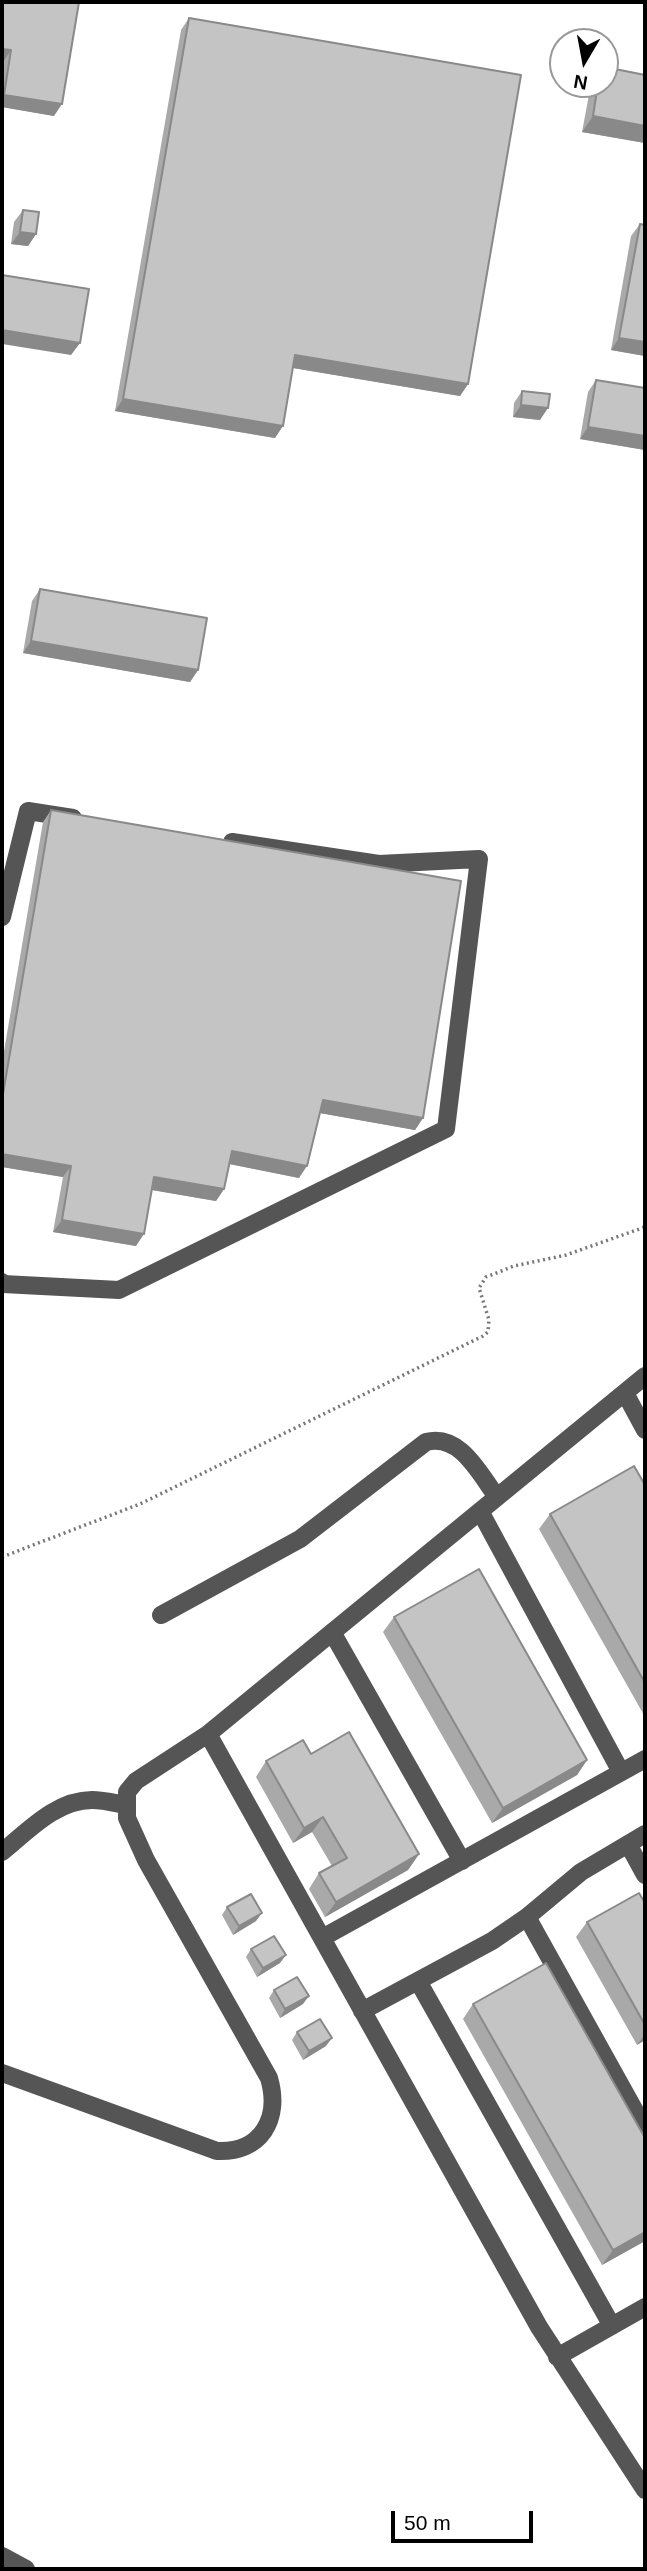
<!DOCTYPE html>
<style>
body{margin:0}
#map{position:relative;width:647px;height:2571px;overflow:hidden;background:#fff;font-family:Helvetica,sans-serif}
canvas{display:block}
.frame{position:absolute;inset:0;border:4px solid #000;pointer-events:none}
.north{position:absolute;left:549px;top:28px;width:70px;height:70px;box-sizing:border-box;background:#fff;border:2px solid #999;border-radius:50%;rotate:190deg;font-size:19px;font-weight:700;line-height:28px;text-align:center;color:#000}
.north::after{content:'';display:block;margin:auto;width:24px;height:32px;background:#000;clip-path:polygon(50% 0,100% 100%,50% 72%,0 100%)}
.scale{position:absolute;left:391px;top:2511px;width:142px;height:32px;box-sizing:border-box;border:4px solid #000;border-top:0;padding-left:9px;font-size:21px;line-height:24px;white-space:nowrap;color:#000;-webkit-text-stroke:5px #fff;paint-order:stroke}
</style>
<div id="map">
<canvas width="647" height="2571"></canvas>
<div class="frame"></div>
<div class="north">N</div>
<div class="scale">50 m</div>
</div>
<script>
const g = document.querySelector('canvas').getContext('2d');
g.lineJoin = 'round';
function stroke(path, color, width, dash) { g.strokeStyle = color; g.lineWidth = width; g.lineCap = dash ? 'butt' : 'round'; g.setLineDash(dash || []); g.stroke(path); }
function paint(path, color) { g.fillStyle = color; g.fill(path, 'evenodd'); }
const path = new Path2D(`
 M2,1557l138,-53 343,-168 5,-4 1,-12 -10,-32 7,-11 28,-11 52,-11 79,-28`);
const minor = new Path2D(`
 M2,917l26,-106 45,7
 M2,1282l1,2 116,6 327,-161 33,-270 -100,5 -147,-22
 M625,1393l20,37
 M480,1511l141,261
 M161,1615l139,-76 126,-97c34,-9 53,31 71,55
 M332,1632l130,229
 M208,1734l331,593 106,163
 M628,1844l17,31
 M2,1852c26,-21 54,-52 90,-52 11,0 23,3 34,5
 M527,1917l118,212
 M322,1938l323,-179
 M418,1981l194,345
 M362,2011l130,-70 35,-24 54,-45 64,-38
 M2,2073l215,78c44,2 64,-32 52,-73l-123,-218 -19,-42v-26l9,-11 72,-47 437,-358
 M557,2357l88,-50
 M2,2556l24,13`);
const wall = new Path2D(`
 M2,2l52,114 -52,-9v-38l1,-7h-1z
 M189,18l279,366 -8,12 -167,-28 -18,70 -160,-27 66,-381z
 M645,75v68l-63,-11 9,-48h14z
 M23,210l13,24 -8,12 -17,-2 3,-22z
 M640,224l5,1v131l-34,-6 20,-114z
 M596,380l49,8v62l-65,-11 8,-47z
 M522,391l18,29 -27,-3 1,-14z
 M40,589l158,81 -8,12 -167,-29 9,-52z
 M51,810l372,308 -8,12 -95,-17 -21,65 -69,-14 -6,25 -8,12 -64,-11 -16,56 -83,-14 10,-55 -61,-10v-104l41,-241z
 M645,1485v232l-106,-188 11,-15z
 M394,1617l193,143 -10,15 -85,48 -109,-191z
 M311,1754l108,100 -11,16 -83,47 -16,-28 10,-16 13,-7 -20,-34 -19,11 -37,-66 10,-16z
 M645,1903v137l-8,5 -61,-108 11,-15z
 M227,1907l29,14 -23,14 -11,-20z
 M251,1949l29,14 -23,14 -11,-20z
 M274,1990l29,14 -23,14 -11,-20z
 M473,2004l172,237 -43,24 -139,-246z
 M297,2032l29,14 -23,14 -11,-20z`);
const shadedWall = new Path2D(`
 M2,49l9,1 -8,12h-1z
 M4,95l58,9 -8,12 -52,-9v-9z
 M593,116l52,10v17l-63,-11z
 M20,232l16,2 -8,12 -17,-2z
 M2,330l78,13 -9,12 -69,-11z
 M619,338l26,4v14l-34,-6z
 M295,355l173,29 -8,12 -173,-29z
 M123,399l160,27 -8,12 -160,-27z
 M521,405l27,3 -8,12 -27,-3z
 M588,427l57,9v14l-65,-11z
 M31,641l167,29 -8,12 -167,-29z
 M323,1100l100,18 -8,12 -101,-18z
 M232,1151l75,15 -8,12 -75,-15z
 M2,1154l69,12 -8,11 -61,-10z
 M154,1177l70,12 -8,12 -70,-12z
 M62,1220l82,14 -8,12 -83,-14z
 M587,1760l-10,15 -85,48 11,-15z
 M323,1817l-11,15 -19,11 11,-15z
 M419,1854l-11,16 -83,47 11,-15z
 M262,1913l-6,8 -23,14 6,-9z
 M286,1955l-6,8 -23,14 6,-9z
 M309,1996l-6,8 -23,14 5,-9z
 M645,2034v6l-8,5z
 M332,2038l-6,8 -23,14 6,-9z
 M645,2232v9l-43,24 11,-15z`);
const building = new Path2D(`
 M2,2h77l-17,102 -58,-9 7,-45 -9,-1z
 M189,18l332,57 -53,309 -173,-29 -12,71 -160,-27z
 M605,67l40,8v51l-52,-10 5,-32h7z
 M23,210l16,2 -3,22 -16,-2z
 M640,224l5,1v117l-26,-4z
 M2,275l87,14 -9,54 -78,-13z
 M596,380l49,8v48l-57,-9z
 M522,391l28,3 -2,14 -27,-3z
 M40,589l167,29 -9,52 -167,-29z
 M51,810l410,71 -38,237 -100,-18 -16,66 -75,-15 -8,38 -70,-12 -10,57 -82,-14 9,-54 -69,-12v-54z
 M634,1466l11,19v198l-95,-169z
 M479,1569l108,191 -84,48 -109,-191z
 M349,1732l70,122 -83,48 -17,-29 28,-15 -24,-41 -19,11 -38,-67 37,-21 8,14z
 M639,1893l6,10v122l-58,-103z
 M251,1894l11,19 -23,13 -12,-19z
 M274,1936l12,19 -23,13 -12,-19z
 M546,1963l99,175v94l-32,18 -140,-246z
 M297,1977l12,19 -24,13 -11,-19z
 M320,2019l12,19 -23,13 -12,-19z`);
stroke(path, '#777', 3.5, [2, 3.5]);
stroke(minor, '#555', 18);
paint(wall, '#a9a9a9');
paint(shadedWall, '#898989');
paint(building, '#c4c4c4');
stroke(building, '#898989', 2);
</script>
